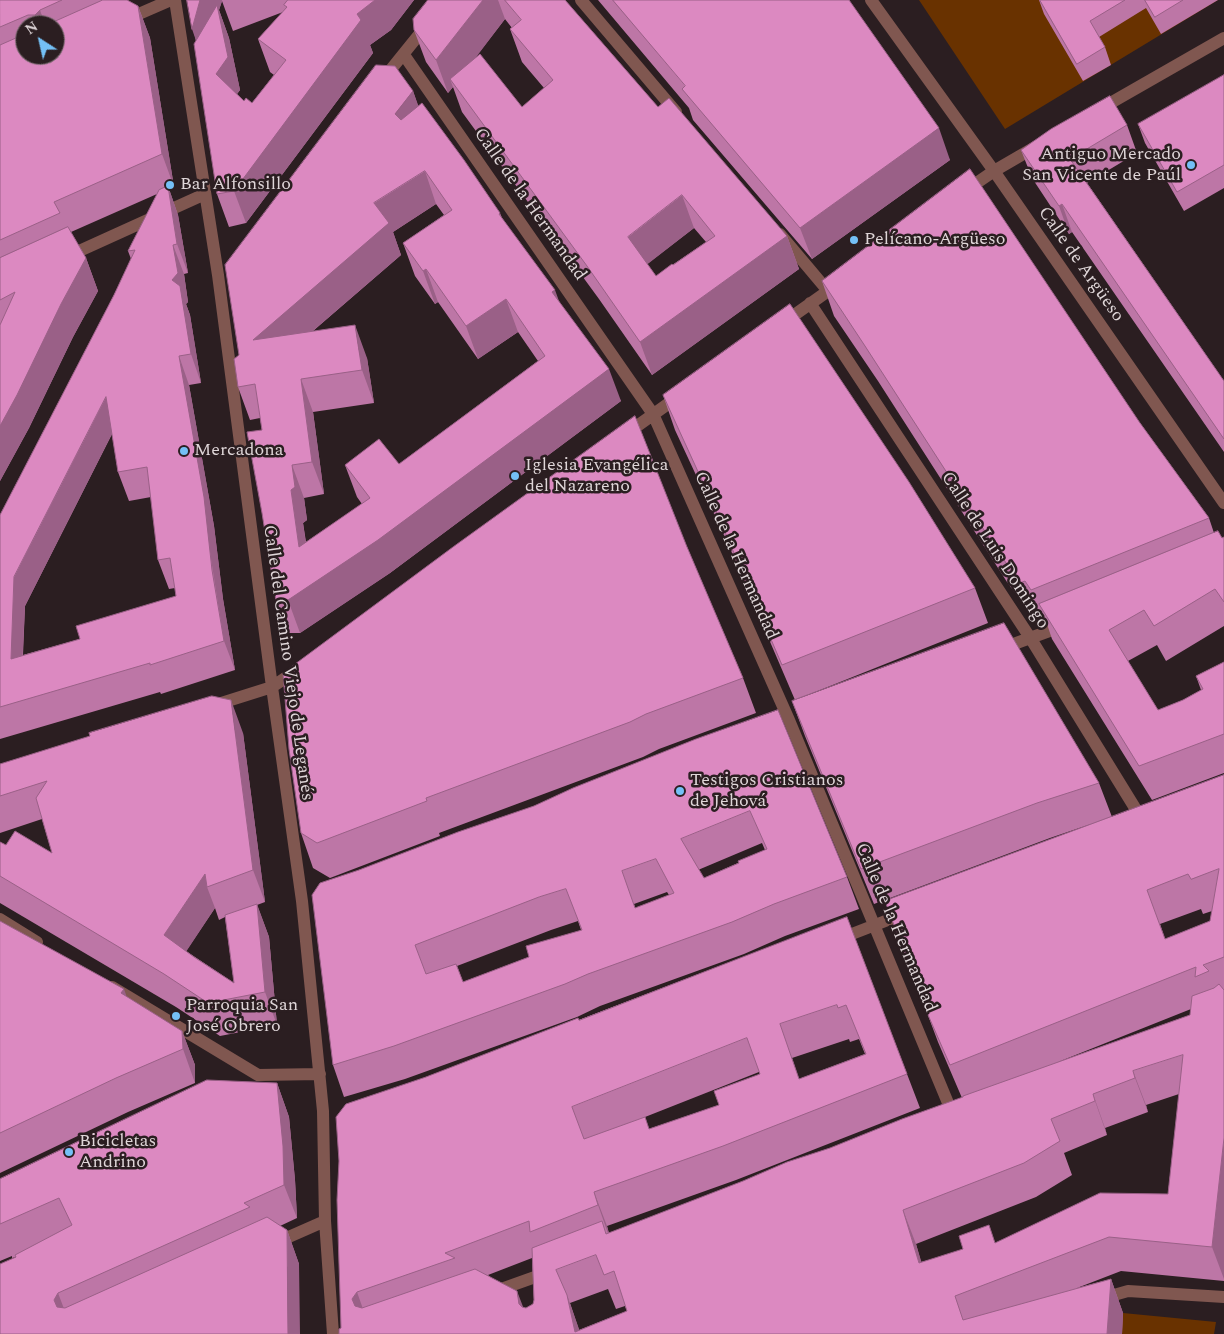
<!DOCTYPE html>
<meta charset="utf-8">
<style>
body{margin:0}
#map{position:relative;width:1224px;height:1334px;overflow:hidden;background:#2b1e21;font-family:Spectral,serif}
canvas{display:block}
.north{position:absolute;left:15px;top:15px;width:50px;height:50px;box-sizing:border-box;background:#2b1e21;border:1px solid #73686a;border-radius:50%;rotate:325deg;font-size:14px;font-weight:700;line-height:20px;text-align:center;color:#dfd6d8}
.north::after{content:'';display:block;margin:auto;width:18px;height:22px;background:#74c0f6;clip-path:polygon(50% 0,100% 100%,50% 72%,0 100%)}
</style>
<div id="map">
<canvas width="1224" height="1334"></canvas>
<div class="north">N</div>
</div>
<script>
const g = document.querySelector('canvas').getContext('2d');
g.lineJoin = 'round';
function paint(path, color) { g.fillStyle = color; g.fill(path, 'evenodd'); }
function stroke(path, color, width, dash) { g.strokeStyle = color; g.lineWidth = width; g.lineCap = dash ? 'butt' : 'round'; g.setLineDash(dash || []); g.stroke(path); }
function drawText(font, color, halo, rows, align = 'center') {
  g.font = font + ' Spectral,serif'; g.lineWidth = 5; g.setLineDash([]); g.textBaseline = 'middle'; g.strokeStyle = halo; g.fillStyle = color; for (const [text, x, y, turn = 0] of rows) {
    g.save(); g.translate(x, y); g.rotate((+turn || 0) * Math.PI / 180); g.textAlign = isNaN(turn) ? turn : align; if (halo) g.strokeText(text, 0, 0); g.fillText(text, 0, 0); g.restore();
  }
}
const green = new Path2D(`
 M919,0h299l-213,129z
 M1123,1313l93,9 -2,12h-93z`);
const minor = new Path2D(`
 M175,0l43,275 54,412 30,214 21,210 2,110 8,113
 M581,0l95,112
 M871,0l123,171 230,332
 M125,20l46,-20
 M404,55l249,359 136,306 164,395
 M384,78l63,-78
 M1100,109l124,-71
 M965,191l29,-20 43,-25
 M780,234l48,57
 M66,257l139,-63
 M810,303l221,336 112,182
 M783,323l55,-39
 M626,434l53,-38
 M1000,649l63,-23
 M215,705l57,-18 25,-17
 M0,919l37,23
 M839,939l67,-26
 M112,987l146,88 62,-1
 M275,1243l50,-22
 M493,1292l56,-20
 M1100,1299l28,-8 96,6`);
const wall = new Path2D(`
 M0,0h127l11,6 12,32 24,149 -5,2 9,26 10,58 -4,1 4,28 -2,2 4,11 11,68 -12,2 25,141 9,73 12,71 -74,24 -1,-2 -160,47v-224l114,-220 17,-36 -3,-8 29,-57 -86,38 15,26 12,33 -25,46 -44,91 -29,53zM25,25h30l-30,30zM112,434l6,38 11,29 22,-4 7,63 11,29 6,-1 1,8 -96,43 -57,16 2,-49z
 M187,0h227l-23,30 -21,15 3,8 -127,170 -17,4 -12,-33 -21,-153zM222,1l11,30 50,-19 -25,27 12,33 4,3 -22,28 -8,-2 -7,-7 3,-4 -11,-52 -10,-28z
 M428,0h137l93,107 129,129 12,33 -147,106 -53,-76 -137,-187 -9,-25 -5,6 -22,-31 -12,-32zM505,19l7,9 -2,1 12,33 22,26 -22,19 -48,-48zM694,228l12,14 -50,34 -9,-12z
 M598,0h251l101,160 -138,99 -119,-139 -4,-12z
 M1039,0h179l-57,34 -15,-26 -47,29 6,10 6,18 -28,16 -39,-67z
 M1224,75v113l-40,23 -39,-68 -7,-19z
 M413,91l5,15 82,107 2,5 58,85 61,98 -231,172 -90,60h-12l-12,-32 -14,-171 -2,-12 -10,2 -12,-33 1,-32zM436,204l8,11 -41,28 12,33 20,28 3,-2 40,57 40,-27 20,29 -139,103 -54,1 12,32 5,7 -56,38 -3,-19 4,-3 -3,-22 20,-4 -11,-82 61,-9 -7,-45 -54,-27 88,-76 -8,-23z
 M1127,125l10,28 -50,30 137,198v71l-152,-220 -3,2 -37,-56 -11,-28z
 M822,281l318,142 69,95 5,15 8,5 2,-1v89l-58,35 -9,-16 -29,16 30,49 25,-10 18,-10 -5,-14 28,-14v111l-72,27 -100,-161 -5,-15 -4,1 -6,-9 -4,2 -26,-36 -129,-201 -44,-65z
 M663,395l312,193 13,35 -193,77 -66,-154 -54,-116z
 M687,547l56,131 13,35 -97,36 -16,8 -204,76 1,3 -110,42 -17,-10 -12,-35z
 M792,701l307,82 13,34 112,-42v506l-103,-10 -44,17 34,-9 12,34 -1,21h-783l87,-257 153,-57 268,-103 73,191 -184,72 -129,46 2,7 353,-135 -24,-56 -53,-141 206,-77 -41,14 -176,66 -69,-168zM1201,909l2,5 9,-3 -2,10 -45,18 -5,-15zM1191,1009l-1,6 -132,47zM849,1039l1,3 9,-3 6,15 -66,25 -7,-21zM759,1072l1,2 -41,31 -70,24 -4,-12zM1179,1094l-11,100 -173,49 -74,19 -5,-18 120,-47 36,-22 -8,-22 43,-18 -2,-7 43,-16 -2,-7zM532,1258l2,42 -1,4 -7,4h-3l-35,-33zM608,1289l8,20 9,-3 2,5 -48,19 -9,-27z
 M243,733l22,169 -8,3 12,32 8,88 -57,11 -44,-29 -176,-104v-61l6,3 46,8 -10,-34 -42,14v-69zM215,908l4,12 6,-3 9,66 -48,-32z
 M696,739l151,138 12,32 -74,27 -41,18 -144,52 -23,11 -172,62 -61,18 -11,-32 26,-195 175,-64zM762,843l3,7 -27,13 -34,15 -6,-8zM667,892l2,3 -34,13 -1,-4zM578,921l3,9 -52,27 -66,25 -6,-16 94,-36z
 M0,921l182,110 13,34v18l-67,29 -128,61z
 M277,1083l12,34 6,63 2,38 -17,8 7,4 12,34 -299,70 16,-77 -4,1v-2l-12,5v-82z`);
const shadedWall = new Path2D(`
 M200,0h22v1l-3,9 10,28 11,52 -12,16 -24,-42 -12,-35z
 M375,0h39l-23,30 -21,15 3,8 -127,170 -12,-32 123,-177z
 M483,0h15l7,19 -50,66 -5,-6 3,8 -5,6 -12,-33z
 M138,6l12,32 24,149 -12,-33z
 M40,10l5,15h-6l-4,-10z
 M413,91l12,33 -18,23 -12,-33z
 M939,128l11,32 -138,99 -12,-31z
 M425,171l11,33 -43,28 8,23 -136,117 -12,-32 121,-137z
 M168,186l10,29 10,58 -11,-29z
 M682,195l12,33 -54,42 -12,-33z
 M1062,204l10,28 -3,2 -10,-28z
 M787,236l12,33 -147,106 -12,-33z
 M173,245l11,29 4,28 -2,2 4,11 11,68 -10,-29 -19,-74z
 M86,258l12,33 -25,46 -44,91 -29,53v-55l61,-122z
 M426,269l12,33 -3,2 -12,-33z
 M555,290l12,33 -15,-31z
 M506,299l12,33 -40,27 -12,-33z
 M355,325l12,33 7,45 -12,-33z
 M179,356l10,29 25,141 9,73 12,71 -11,-29z
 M609,369l12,32 -231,172 -90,60 -12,-33z
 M301,379l12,33 11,82 -12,-32z
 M106,397l10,29 -91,180 -4,82 -10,-29 3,-82z
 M292,465l12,33 3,22 -4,3 8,57 -12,-33 -8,-57z
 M231,700l12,33 22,169 -12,-32z
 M205,874l2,13 8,21 -39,59 -12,-32z
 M257,904l12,33 8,88 -12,-33z
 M124,989l12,34 -15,-30z
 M182,1031l13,34v18l-12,-34z
 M1133,1071l13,34 2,7 -13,-34z
 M277,1083l12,34 6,63 2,38 -13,-33z
 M1093,1094l12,34 2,7 -12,-34z
 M1224,1138v141l-12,-32z
 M594,1192l13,34 3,13 -12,-34z
 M903,1210l13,34 16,53 -13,-34z
 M287,1230l12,34 1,70h-12z
 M1111,1279l12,34 -1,21h-15z
 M517,1291l13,34 -11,-21z
 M357,1292l12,34 -5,7 -12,-34z
 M58,1293l13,34 -5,7 -12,-34z
 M567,1295l12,34 1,5h-5z`);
const building = new Path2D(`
 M0,0h62l-22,10 -5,5h-7l-28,12z
 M103,0h24l11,6 24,148 -108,48 6,11 -60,27v-195l25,-11v21h30v-30h-17l1,-1 7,1z
 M187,0h13l-8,29z
 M288,0h87l-18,14 4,6 -127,171 -17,3 -23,-150 23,-39 11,52 -12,17 28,27 2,-3 6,5 34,-43 -28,-21 29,-32 -3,-2z
 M428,0h55l-47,60 -22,-30 -1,-11z
 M505,0h60l93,107 11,-9 118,138 -147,106 -53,-76 -137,-187 30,-25 42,53 31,-27 -43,-51 11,-9zM682,195l33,41 -42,29 -1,-1 -16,12 -28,-39z
 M613,0h236l90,128 -139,100 -118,-139 3,-3z
 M1040,0h85l-35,21 15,26 -28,17z
 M1145,0h38l-28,17z
 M376,65l19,1 18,25 -18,23 6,6 21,-17 42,57 36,53 -1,1 56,76 -3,2 57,77 -231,171 -90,60 -12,1 -14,-88 -15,-81 15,-2 -7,-46 -17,3 -4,-28 5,-4 -14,-90zM425,171l27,39 -49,33 20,28 3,-2 40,57 40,-27 39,57 -146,108 -20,-25 -34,26 25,33 -71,49 -8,-57 4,-3 -3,-22 20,-3 -11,-83 61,-9 -7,-45 -102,15 136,-117 -15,-20z
 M1224,75v90l-47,27 -39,-68z
 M1110,96l17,29 -57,34 154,222v58l-162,-235 -3,2 -38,-56 30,-21z
 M970,169l170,254 69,95 -178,72 -6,-9 -5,2 -25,-36 -130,-201 -43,-65z
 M168,186l9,58 -4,1 5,28 -6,7 8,6 11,68 -12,2 25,141 8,73 12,71 -74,24v-2l-150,44v-192l114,-220 21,-45 -7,1 31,-61zM106,397l12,75 29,-5 11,93 12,-2 6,38 -100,30 4,13 -69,20 3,-82z
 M68,227l18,31 -25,46 -44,91 -17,31v-101l15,-33 -15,8v-42z
 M790,304l119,178 66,106 -193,77 -66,-154 -53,-116z
 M635,416l52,131 56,131 -97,36 -16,8 -204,76 1,3 -110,42 -16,-10 -12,-84 -6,-76 170,-126z
 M1218,531l4,7 2,-1v65l-9,-13 -61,37 -10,-16 -35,20 49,80 25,-10 20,-11 -7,-13 28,-14v72l-85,32 -100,-162z
 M1004,623l95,160 -62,20 -176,66 -69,-168z
 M212,696l19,4 22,170 -46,17 -2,-13 -41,61 30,22 40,26 -9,-68 32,-11 8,88 -57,11 -44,-29 -164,-98v-34l6,3 9,-14 37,22 -16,-55 11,-17 -47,15v-32l90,-28 -1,-3z
 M778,710l69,167 -73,27 -42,18 -144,52 -23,10 -171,62 -61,19 -21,-170 8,-12 39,-13 99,-38 76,-26 39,-18 123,-49zM750,811l17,38 -29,12 1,2 -35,15 -23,-39zM656,859l18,34 -39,15 -13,-37zM566,889l16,41 -56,16 3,11 -66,25 -7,-18 -30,10 -11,-29 124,-48z
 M1224,775v182l-21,8 6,6 -14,6 1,-10 -246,98 -25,-57 -40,-107zM1219,869l-9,52 -45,18 -18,-49 41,-16 3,5z
 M847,917l60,157 -184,72 -129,46 4,13 -68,27 -1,-11 -84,32 10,5 -98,34 -5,7 3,7 7,2 113,-39 42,22 2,13 3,3 4,1 7,-4 1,-4 -2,-52 70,-27 4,13 137,-53 44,-19 43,-14 72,-29 61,-22v-1l227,-81 2,-19 22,-8 5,-4 5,6v148l-12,109 -103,-10 -154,59 8,24 148,-41 -4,55h-768v-5l2,-1 -4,-128 2,-39 -3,-44 10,-13 80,-27 152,-59 1,2zM837,1005l1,3 8,-3 20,49 -67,25 -19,-55zM747,1038l13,36 -46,17 5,14 -70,24 -4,-12 -61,22 -12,-32zM1183,1055l-15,139 -68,-1 -105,50 -6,-18 -30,11 4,13 -44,14 -16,-53 121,-47 36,-22 -9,-22 44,-18 -2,-7 42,-16 -2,-7zM596,1255l8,20 10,-4 13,40 -52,21 -8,-37 -11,-25z
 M0,921l124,68 -3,4 61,38 1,18 -67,29 -116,55z
 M207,1080l70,3 6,63 1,39 -40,18 6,4 -192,86 -4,7 3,7 8,1 202,-91 20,13 1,104h-288v-70l16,-7 -1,-2 57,-30 -13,-27 -59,26v-45z`);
const markers = [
 [1191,165,5,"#74c0f6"],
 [170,185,5,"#74c0f6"],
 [854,240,5,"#74c0f6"],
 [184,451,5,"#74c0f6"],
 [515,476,5,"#74c0f6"],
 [680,791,5,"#74c0f6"],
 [176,1016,5,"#74c0f6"],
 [69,1152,5,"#74c0f6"]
];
const poiNames = [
 ["Antiguo Mercado",1181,155,"right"],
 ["San Vicente de Paúl",1181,176,"right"],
 ["Bar Alfonsillo",180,185],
 ["Pelícano-Argüeso",864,240],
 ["Mercadona",194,451],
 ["Iglesia Evangélica",525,466],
 ["del Nazareno",525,487],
 ["Testigos Cristianos",690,781],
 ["de Jehová",690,802],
 ["Parroquia San",186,1006],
 ["José Obrero",186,1027],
 ["Bicicletas",79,1142],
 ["Andrino",79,1163]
];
const streetNames = [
 ["Calle de la Hermandad",529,205,55],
 ["Calle de Argüeso",1080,265,55],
 ["Calle de Luis Domingo",994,551,57],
 ["Calle de la Hermandad",735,556,66],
 ["Calle del Camino Viejo de Leganés",287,663,82],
 ["Calle de la Hermandad",895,928,67]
];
paint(green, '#693200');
stroke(minor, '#805750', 12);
paint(wall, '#bd76a6');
paint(shadedWall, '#9a6087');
paint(building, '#dc89c1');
stroke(building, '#9a6087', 1);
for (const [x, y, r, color] of markers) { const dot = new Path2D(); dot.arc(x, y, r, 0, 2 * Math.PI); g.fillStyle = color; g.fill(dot); stroke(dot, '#2b1e21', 2); }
drawText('18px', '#dfd6d8', '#2b1e21', poiNames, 'left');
drawText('18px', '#dfd6d8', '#2b1e21', streetNames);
</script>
